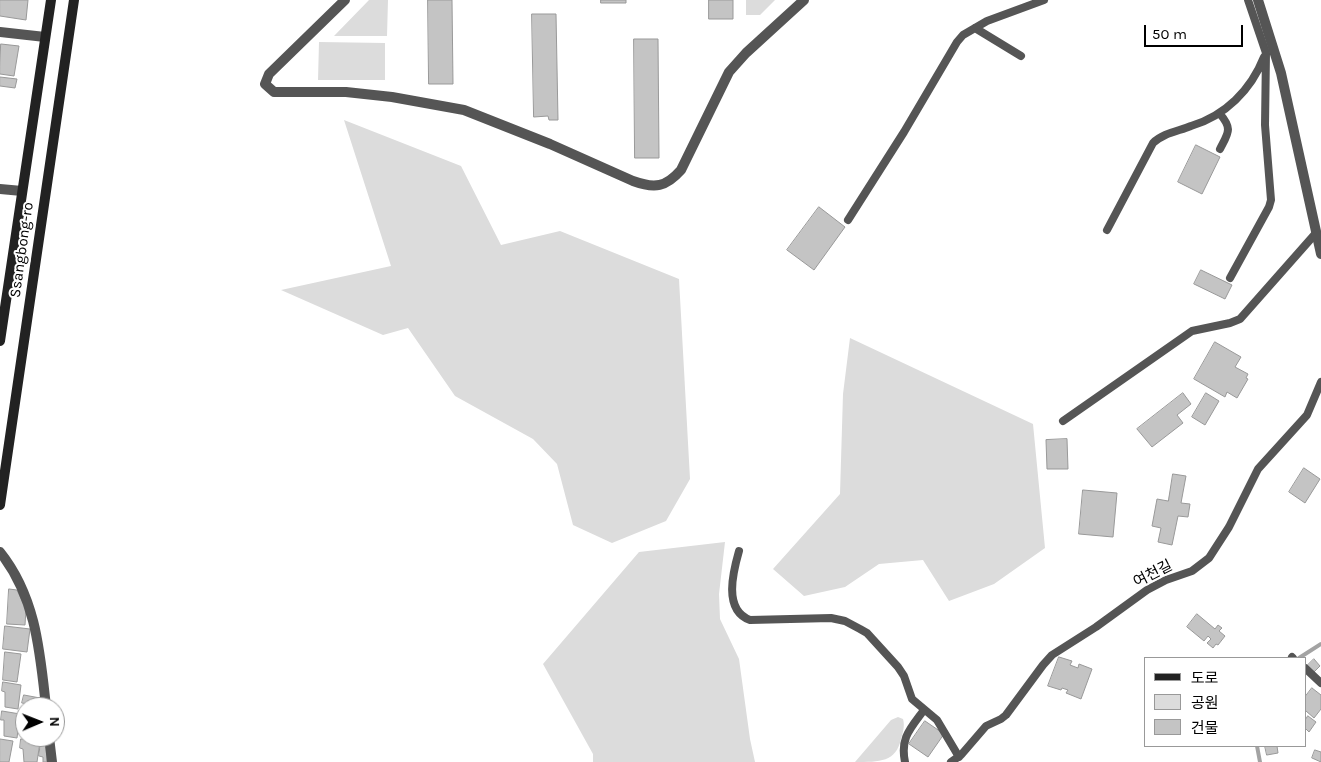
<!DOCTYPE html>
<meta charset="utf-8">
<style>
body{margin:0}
#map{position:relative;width:1321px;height:762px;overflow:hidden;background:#fff;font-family:Karla,"Noto Sans KR",sans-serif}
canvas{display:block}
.legend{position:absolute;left:1144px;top:657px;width:162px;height:90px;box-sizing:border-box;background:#fff;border:1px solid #999;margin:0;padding:6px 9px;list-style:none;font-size:15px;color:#000}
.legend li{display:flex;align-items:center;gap:10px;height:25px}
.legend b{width:25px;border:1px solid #999}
.north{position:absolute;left:15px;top:697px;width:50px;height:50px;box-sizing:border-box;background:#fff;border:1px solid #999;border-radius:50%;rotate:89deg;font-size:14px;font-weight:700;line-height:20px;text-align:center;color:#000}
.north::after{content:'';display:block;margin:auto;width:18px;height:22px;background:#000;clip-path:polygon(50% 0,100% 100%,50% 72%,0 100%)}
.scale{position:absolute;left:1144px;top:25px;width:99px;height:22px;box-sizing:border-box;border:2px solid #000;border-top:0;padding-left:6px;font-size:15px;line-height:18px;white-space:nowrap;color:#000;-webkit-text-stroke:4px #fff;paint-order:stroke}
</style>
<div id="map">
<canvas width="1321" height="762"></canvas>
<ul class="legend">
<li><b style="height:6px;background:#222"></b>도로</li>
<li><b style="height:14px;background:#dcdcdc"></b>공원</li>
<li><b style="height:14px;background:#c4c4c4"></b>건물</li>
</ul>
<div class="north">N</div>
<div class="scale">50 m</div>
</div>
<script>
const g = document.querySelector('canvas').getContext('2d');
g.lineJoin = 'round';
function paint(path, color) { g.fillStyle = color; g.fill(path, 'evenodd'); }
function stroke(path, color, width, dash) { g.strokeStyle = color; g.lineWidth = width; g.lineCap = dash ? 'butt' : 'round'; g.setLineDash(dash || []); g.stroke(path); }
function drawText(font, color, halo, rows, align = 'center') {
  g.font = font + ' Karla,"Noto Sans KR",sans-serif'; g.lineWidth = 4; g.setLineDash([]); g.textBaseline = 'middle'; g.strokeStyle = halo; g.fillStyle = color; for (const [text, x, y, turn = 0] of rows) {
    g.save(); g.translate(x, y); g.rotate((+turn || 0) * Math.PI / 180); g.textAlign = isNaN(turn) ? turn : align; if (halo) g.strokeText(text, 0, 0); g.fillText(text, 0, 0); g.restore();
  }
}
const green = new Path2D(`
 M369,0h19l-1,36h-53z
 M746,0h29l-15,15h-14z
 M319,42l66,1v37h-67z
 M344,120l117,46 40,79 59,-14 119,48 11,200 -24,42 -54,22 -39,-18 -16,-61 -24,-25 -78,-43 -47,-68 -25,7 -102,-45 110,-24z
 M850,338l183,86 12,124 -51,36 -45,17 -26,-41 -44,4 -34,23 -41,9 -31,-27 67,-75 3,-100z
 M725,542l-6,52 1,25 19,40 11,80 5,23h-162v-8l-50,-90 96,-112z
 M898,717l5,2c2,7 0,13 -2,20 -5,23 -21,23 -46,23l36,-42z`);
const stream = new Path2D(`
 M1299,658l22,-14
 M1257,746l3,16`);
const building = new Path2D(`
 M0,0h28l-2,20 -26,-4z
 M428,0h24l1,84h-24z
 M601,0h25v3h-25z
 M709,0h24v19h-24z
 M532,14h24l2,106h-9l-1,-4 -14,1z
 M634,39h24l1,119h-24z
 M1,44l18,2 -5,30 -14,-2z
 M0,77l17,2 -2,9 -15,-2z
 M1196,145l24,12 -18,37 -24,-12z
 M819,207l26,20 -31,43 -27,-20z
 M1201,270l31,15 -7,14 -31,-15z
 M1215,342l26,15 -6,10 13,7 -2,4 2,1 -11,19 -10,-6 -2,5 -31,-18z
 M1183,393l8,11 -14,11 6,8 -31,24 -15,-18z
 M1206,393l13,8 -14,24 -13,-8z
 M1067,439l1,30h-21l-1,-29z
 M1304,468l16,11 -15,24 -16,-11z
 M1173,474l13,2 -5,27 9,1 -2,13 -10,-1 -6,29 -14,-3 3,-14 -9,-2 5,-27 11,2z
 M1083,490l34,3 -4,44 -34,-3z
 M9,589l8,1 9,19 -1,16 -18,-1z
 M1197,614l18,15 3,-4 4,3 -3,3 6,5 -7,9 -2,-1 -3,4 -6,-5 4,-4 -3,-3 -4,5 -17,-14z
 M5,626l25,3 -3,23 -24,-3z
 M5,652l16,2 -4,28 -14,-2z
 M1059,657l13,4 -2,4 8,3 1,-4 13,5 -11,30 -15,-6 2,-3 -6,-2 -1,2 -13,-4z
 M1314,659l6,7 -7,7 -6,-7z
 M3,682l18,3 -3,24 -13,-2v-15l-3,-1z
 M1312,688l9,7v14l-7,9 -8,-7 -1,2v-16z
 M24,695l16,3 -2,8 -16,-3z
 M2,711l18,3 -3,24 -13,-2v-16h-3z
 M1308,716l8,6 -7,10 -4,-4v-11l1,1z
 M925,721l19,13 -16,23 -19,-13z
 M0,739l13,2 -4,21h-9z
 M21,739l19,3 -3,20h-13l-1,-13 -3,-1z
 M41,742l6,1v19h-4v-5l-4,-1z
 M1265,746h12l1,7 -11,2z
 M1315,750l6,2v10l-9,-4z`);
const lane = new Path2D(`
 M975,28l46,28
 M1220,149c8,-16 13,-20 0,-35
 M848,220l56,-88 53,-90 6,-7 24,-14 57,-21
 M1107,230l46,-87c10,-10 26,-12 38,-17 34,-10 60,-36 73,-69
 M1230,278l39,-71 2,-7 -6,-75 1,-72 -18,-53
 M1063,421l129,-90 38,-8 10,-4 76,-86
 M739,551c-6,21 -16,59 11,69l81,-2 14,3 15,8 7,4 31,34 6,9 8,23 25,21 22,37
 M1292,657l1,1
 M1305,668l16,15
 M905,762c-5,-24 5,-33 19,-52
 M951,762l10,-7 25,-29 15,-7 5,-4 37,-50 9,-10 44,-28 51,-37 19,-10 26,-9 17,-13 20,-31 29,-58 49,-54 14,-33`);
const street = new Path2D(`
 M345,0l-76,74 -4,10 9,8h72l46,5 72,13 86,34 83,37c22,8 33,6 48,-11l48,-98 17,-19 58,-53
 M1258,0l23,73 40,181
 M0,32l45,5
 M0,189l22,2
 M0,552c36,45 40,100 46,155
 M49,737l3,25`);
const secondary = new Path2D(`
 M0,341l51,-341
 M0,505l74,-505`);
const streetNames = [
 ["Ssangbong-ro",22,250,-82],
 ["여천길",1153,574,-27]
];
paint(green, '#dcdcdc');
stroke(stream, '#a3a3a3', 4);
paint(building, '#c4c4c4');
stroke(building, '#999', 1);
stroke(lane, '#555', 8);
stroke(street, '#555', 10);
stroke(secondary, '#222', 10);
drawText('15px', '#000', '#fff', streetNames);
</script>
